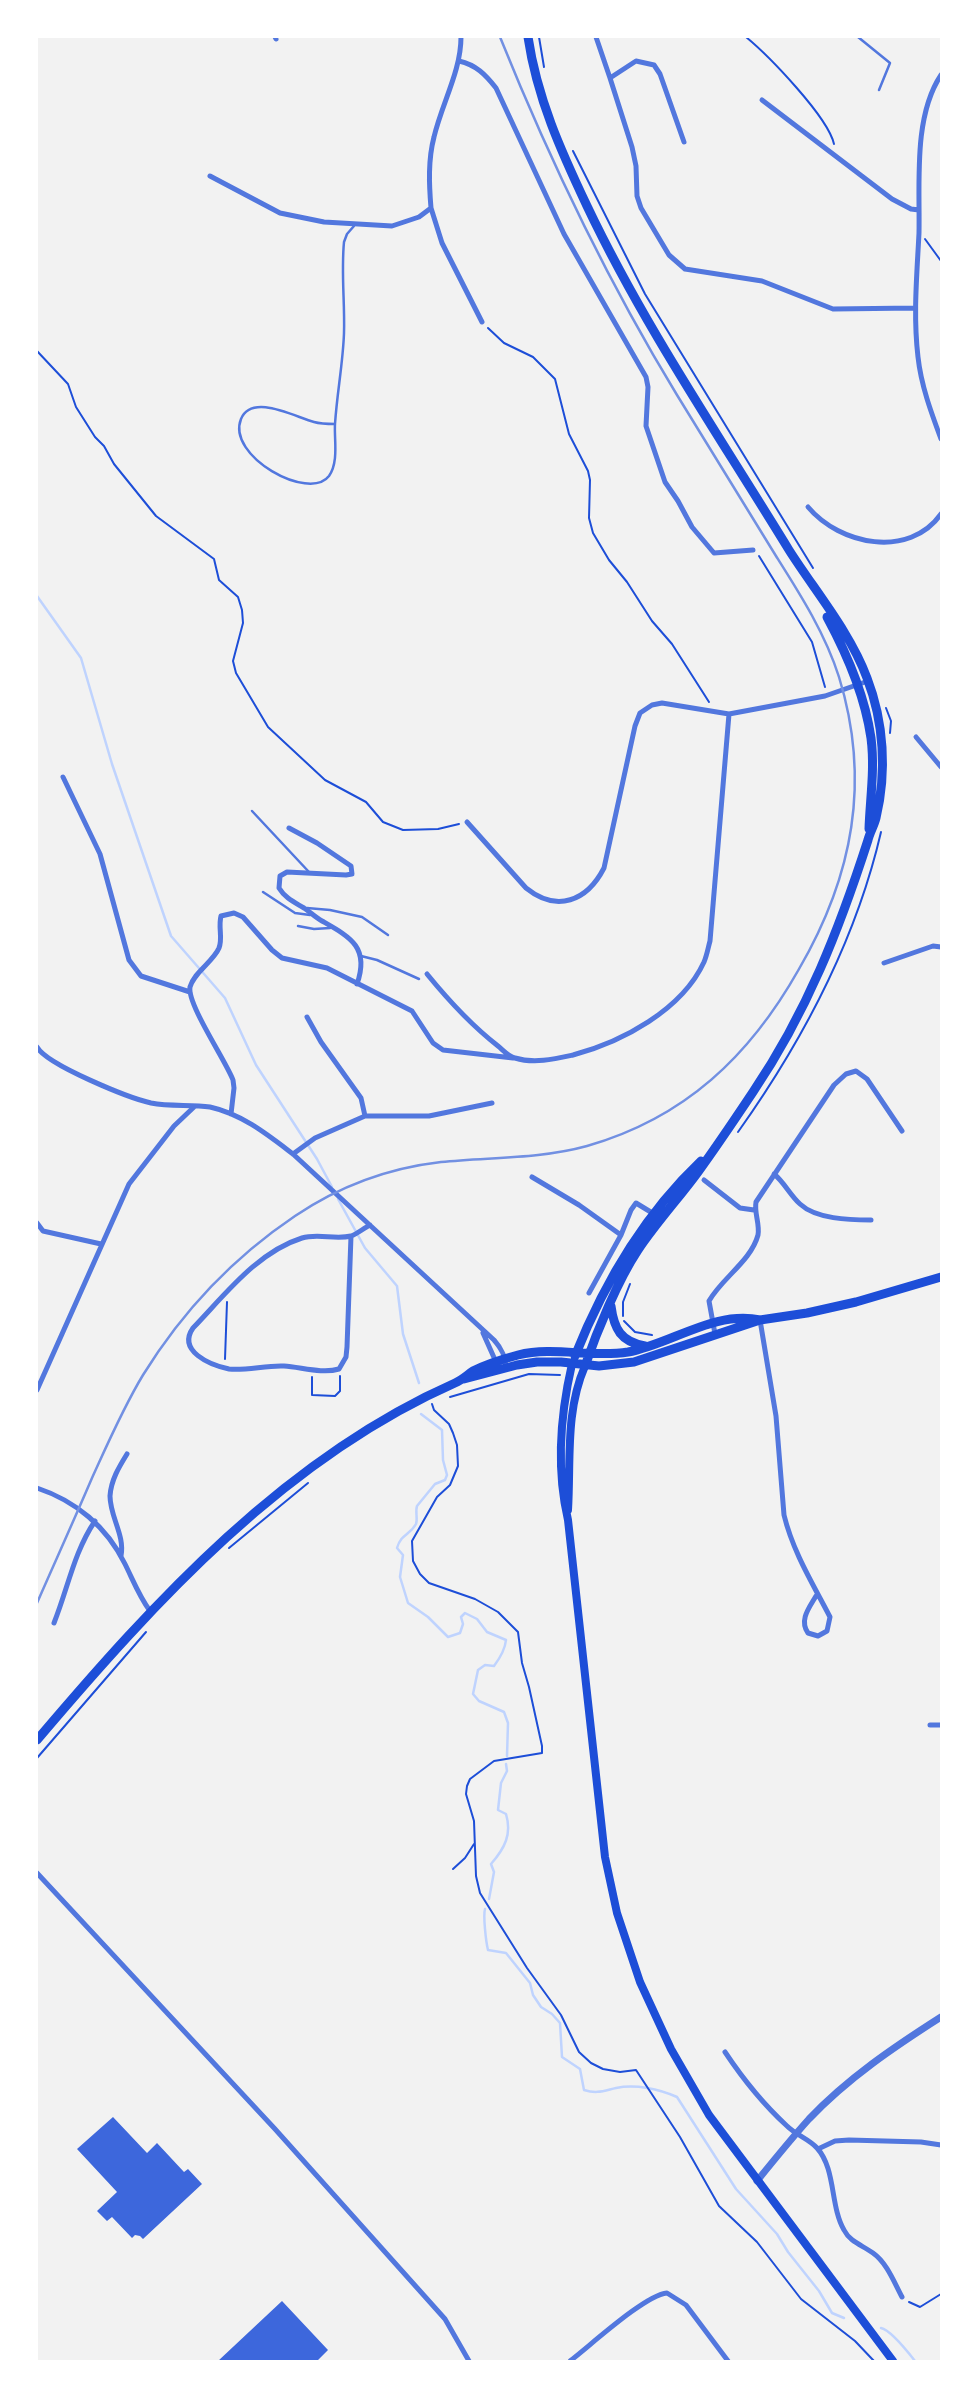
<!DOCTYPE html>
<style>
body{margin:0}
#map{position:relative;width:978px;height:2398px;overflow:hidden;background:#f2f2f2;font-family:Manrope,sans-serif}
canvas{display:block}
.frame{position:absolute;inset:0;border:38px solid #fff;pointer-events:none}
</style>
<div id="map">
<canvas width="978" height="2398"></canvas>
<div class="frame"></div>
</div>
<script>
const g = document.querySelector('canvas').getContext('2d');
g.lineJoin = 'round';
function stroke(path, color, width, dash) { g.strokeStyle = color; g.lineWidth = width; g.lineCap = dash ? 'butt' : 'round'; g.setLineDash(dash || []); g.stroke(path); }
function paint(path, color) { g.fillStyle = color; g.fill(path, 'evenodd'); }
const stream = new Path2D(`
 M37,596l44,62 31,106 59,172 54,62 31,67 61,94 15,28
 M338,1199l27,49 32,38 6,48 16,49
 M421,1414l21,16 1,30 4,15 -2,5 -10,4 -18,22c-2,6 1,12 -1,18 -6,11 -15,10 -19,24l6,7 -3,22 8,26 20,14 20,20 12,-4 3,-9 -2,-7 4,-4 12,6 10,13 19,8c-1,10 -6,18 -12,26l-9,-1 -7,5 -5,24 6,7 25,11 4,11 -1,33
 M489,1899l5,-27 -3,-8c14,-16 21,-30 15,-50l-8,-4 3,-27 6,-12 -1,-7
 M485,1909c-2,7 1,33 3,41l18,3 24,30 3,12 8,12 11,7 8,9 2,34 18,12 4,21c13,4 19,1 32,-2 20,-4 43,1 61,9l59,92 41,45 11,18 31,39 13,22 12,5
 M881,2328c9,2 27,24 34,33`);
const building = new Path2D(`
 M113,2117l34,36 10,-10 27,29 4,-3 14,15 -59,55 -3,-3 -5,-1 -3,3 -20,-21 -5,4 -10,-10 20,-19 -40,-43z
 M282,2301l46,49 -11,11h-99z`);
const path = new Path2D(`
 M539,37l5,30
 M746,37c23,19 82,80 88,107
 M573,151l72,143 168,274
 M925,239l16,22
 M488,328l16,15 29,14 22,22 14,55 19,37 2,9 -1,38 4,15 16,27 18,22 25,39 20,23 37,58
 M37,351l31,33 8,23 19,30 9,9 10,18 42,52 58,43 5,21 19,17 4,13 1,13 -10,38 3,12 32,54 57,53 41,22 17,20 20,8 35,-1 21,-5
 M759,556l53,86 13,45
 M886,708l5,13 -1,12
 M738,1132c64,-90 118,-192 143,-300
 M623,1316v-14l7,-18
 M624,1321l11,11 17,3
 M225,1359l2,-57
 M312,1377v18l23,1 5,-5v-15
 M450,1397l79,-23 31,1
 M432,1404l2,6 15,14 4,9 4,12 1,21 -8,19 -13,12 -25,44 1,20 7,13 9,9 46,16 23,13 20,20 4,31 7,24 13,59v7l-48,8 -24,18 -3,7 -1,8 8,27 2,55 4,17 47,75 34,47 18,37 12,11 12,6 17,3 16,-2 44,67 39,69 38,36 44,57 54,42 19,20
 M229,1548l79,-65
 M37,1758l109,-126
 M453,1869l12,-11 9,-14
 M909,2302l11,5 21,-13`);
const service = new Path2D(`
 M858,37l32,26 -11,27
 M335,424c-7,0 -14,0 -21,-2 -19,-5 -62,-29 -73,-3 -15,37 68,83 88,57 10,-14 5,-37 6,-52 2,-31 8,-61 9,-91 1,-30 -3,-60 0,-91l3,-8 7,-8
 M252,811l57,61
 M263,892l32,21 15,2
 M307,908l23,2 32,7 26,18
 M298,926l16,3 16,-1
 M361,956l16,4 42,19`);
const minor = new Path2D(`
 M275,37l1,2
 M596,37l14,41
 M459,61c17,4 26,13 37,27l68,146 82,143 2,10 -2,39 19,56 13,19 14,26 22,26 39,-3
 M941,75c-28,42 -21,109 -22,158 -2,41 -6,82 -1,124 3,28 13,55 23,82
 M762,100l130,99 19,10 8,1
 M684,142l-24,-68 -6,-9 -18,-4 -26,17 22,69 4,19 1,30 4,12 28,47 16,14 77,12 71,28 82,-1
 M210,176l70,37 44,9 68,4 27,-9 12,-9c-2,-24 -3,-48 3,-71 8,-34 27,-66 27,-100
 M431,208l11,35 40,79
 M808,507c32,38 101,52 133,7
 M916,737l25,30
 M63,777l37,77 29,106 12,16 49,16
 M467,822l59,66c31,25 61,13 78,-20l31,-142 5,-13 12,-8 10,-2 67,11 96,-18 43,-15
 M289,828l28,15 34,23 1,8 -6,1 -59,-3 -7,4 -1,12c6,10 15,14 25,20 6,4 11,9 18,13 28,16 48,26 35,63
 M884,963l49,-17 8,1
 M427,974c22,27 44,51 71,72 5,4 11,11 17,12 19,6 40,1 58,-3 49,-13 109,-45 131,-93 3,-7 4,-14 6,-21l19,-227
 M307,1017l14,25 40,56 4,18
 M37,1047c10,18 92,51 114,56 20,4 40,1 59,4 32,7 58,28 83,47l201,186c8,9 12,17 12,29
 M231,1114l3,-26 -1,-8c-7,-19 -46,-76 -43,-93 4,-15 23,-25 29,-39 4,-10 -1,-21 2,-32l13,-3 9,4 29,33 10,8 45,10 85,43 21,32 10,7 70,8
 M293,1154l22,-16 50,-22h64l63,-13
 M774,1174c10,8 16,21 26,30 16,15 49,16 71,16
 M532,1177l47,28 42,30
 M704,1180l36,28 14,2
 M37,1223l6,8 58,13
 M351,1236l-4,111 -1,10 -7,12c-17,5 -38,-2 -55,-3 -17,-1 -39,5 -55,3 -19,-4 -52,-18 -36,-41 31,-32 64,-76 109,-90 16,-5 33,2 49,-2 6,-2 13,-8 19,-11
 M589,1293l32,-58 10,-25 5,-7 18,11
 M760,1320l16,96 8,99c9,37 29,69 46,102l-3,14 -9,5 -10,-3c-9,-13 1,-25 8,-37
 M483,1333l13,29
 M715,1334l-6,-33c13,-23 42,-40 49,-66 2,-11 -4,-22 -2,-33l78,-117 12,-11 10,-3 11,8 35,52
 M37,1390l92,-206 45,-58 20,-19
 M37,1488c39,13 70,39 88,76 8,16 14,32 25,47
 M121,1556c4,-21 -11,-39 -11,-60 1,-16 9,-29 17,-42
 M54,1623c14,-35 20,-71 41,-102
 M930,1725h11
 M37,1873l238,256 170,190 24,42
 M725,2052c18,27 38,52 62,74 9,9 22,13 30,22 19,21 13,58 27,82 6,12 18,15 29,23 14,10 21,29 29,44
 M818,2149l17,-8 14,-1 72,2 20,3
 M570,2361c21,-16 75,-66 97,-68l19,12 42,56`);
const tertiary = new Path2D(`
 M757,2181c17,-21 34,-42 52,-62 39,-41 85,-72 132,-102`);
const secondary = new Path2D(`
 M572,1364c-12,52 -16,105 -4,156l37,337 12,56 23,69 31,67 38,66 184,246
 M568,1510c3,-49 -3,-98 17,-144`);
const primary = new Path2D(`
 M528,37c9,61 33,114 59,169 57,120 133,231 202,344 26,41 61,82 78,128 17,44 20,94 9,140 -2,8 -6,14 -8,22 -29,90 -61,172 -115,252 -18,27 -36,54 -55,80 -19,26 -42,51 -60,78 -20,30 -41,81 -53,116
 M827,617c20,37 38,79 44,121 4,31 -1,61 -2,91
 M611,1306c3,23 10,36 34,40
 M575,1356c29,-73 68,-140 126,-195
 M464,1379l53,-14 20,-3h24l38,4 35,-4 126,-42
 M37,1740c118,-139 248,-282 418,-357 7,-3 12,-8 18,-12 13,-7 30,-12 45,-16 36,-9 73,3 110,-3 43,-8 87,-42 132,-32l47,-7 49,-11 85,-25`);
const rail = new Path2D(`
 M37,1603c18,-41 37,-83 55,-125 16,-35 31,-70 51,-103 39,-63 91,-118 152,-159 43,-29 94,-48 146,-54 49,-5 99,-3 146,-16 98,-28 163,-90 212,-177 54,-93 72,-188 40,-292 -14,-44 -39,-83 -63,-121 -33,-54 -66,-108 -99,-161 -70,-115 -127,-234 -177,-358`);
stroke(stream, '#bfd3fe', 2.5);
paint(building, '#3d67dc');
stroke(path, '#1d4ed8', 2);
stroke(service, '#5277de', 2.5);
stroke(minor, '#5277de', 5);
stroke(tertiary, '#5277de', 7);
stroke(secondary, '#1d4ed8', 8);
stroke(primary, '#1d4ed8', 9);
stroke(rail, '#7290e2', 2.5);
</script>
